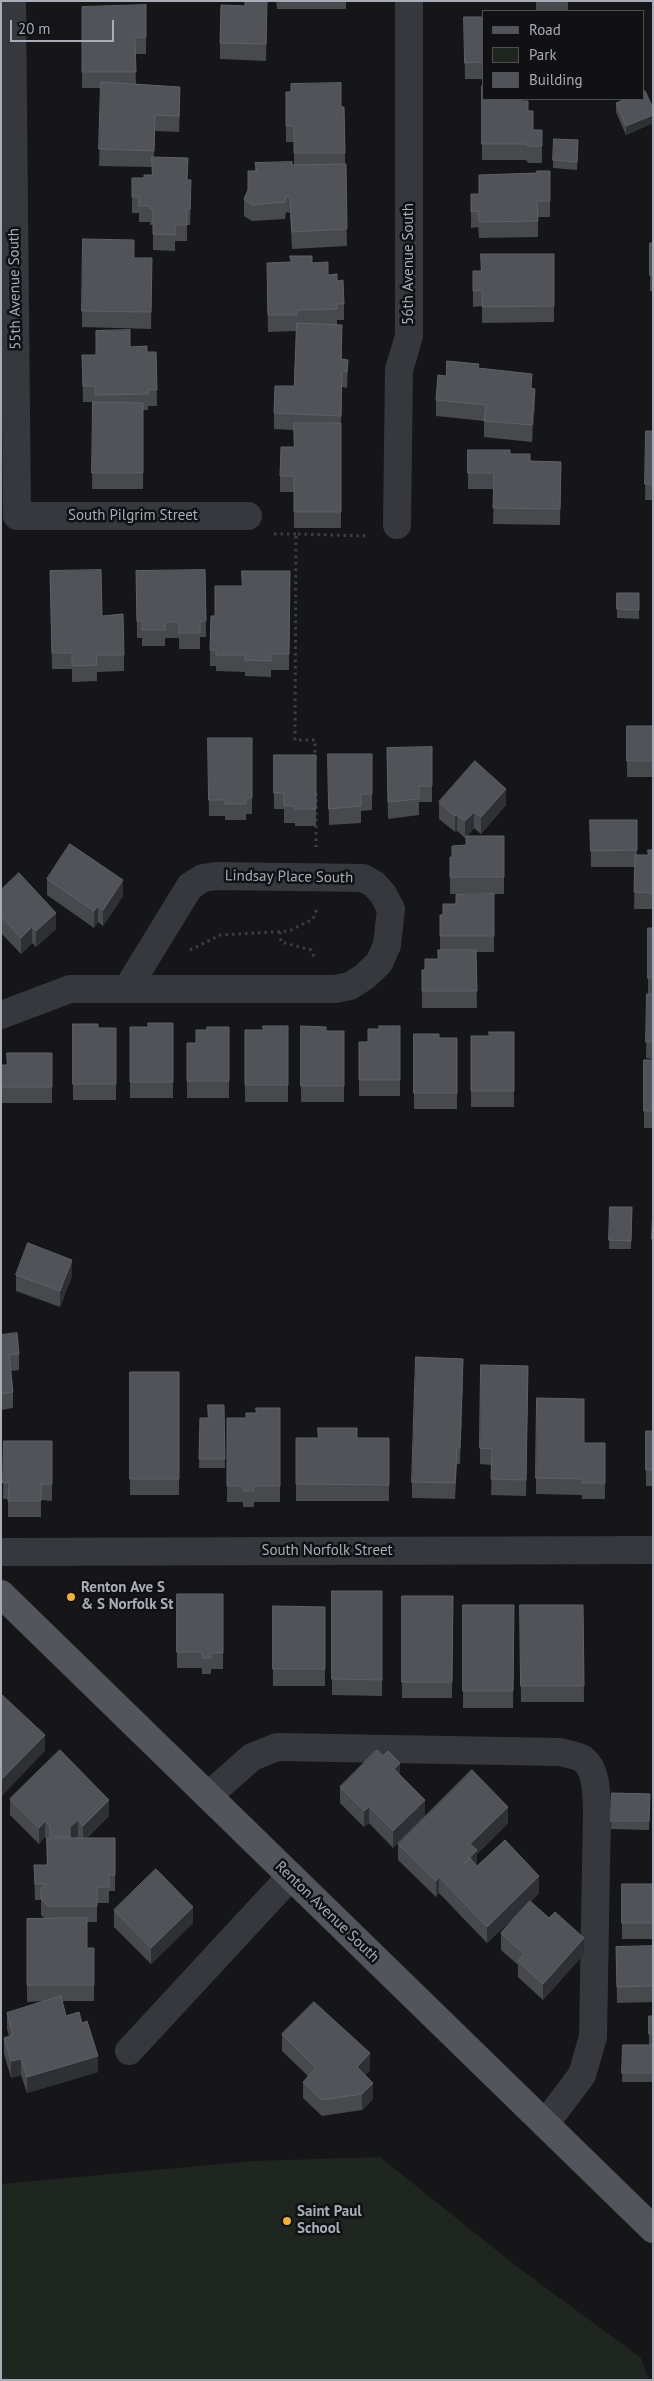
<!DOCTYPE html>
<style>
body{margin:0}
#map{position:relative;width:654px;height:2381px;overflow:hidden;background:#161618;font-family:"PT Sans",sans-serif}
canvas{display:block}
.frame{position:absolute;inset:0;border:2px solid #a8adb8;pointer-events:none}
.legend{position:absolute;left:482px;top:10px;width:162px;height:90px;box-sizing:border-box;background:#111113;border:1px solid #4d4f55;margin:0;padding:6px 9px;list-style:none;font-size:15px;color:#a8adb8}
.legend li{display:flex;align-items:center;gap:10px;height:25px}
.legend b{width:25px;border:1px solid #4d4f55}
.scale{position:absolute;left:10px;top:20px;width:104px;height:22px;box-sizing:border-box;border:2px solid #a8adb8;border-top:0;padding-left:6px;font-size:15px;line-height:18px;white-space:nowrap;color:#a8adb8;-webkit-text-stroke:4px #111113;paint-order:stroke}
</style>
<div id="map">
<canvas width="654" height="2381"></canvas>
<div class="frame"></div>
<ul class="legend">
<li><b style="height:6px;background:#53555c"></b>Road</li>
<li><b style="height:14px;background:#1e261f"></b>Park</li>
<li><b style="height:14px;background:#525359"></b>Building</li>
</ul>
<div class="scale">20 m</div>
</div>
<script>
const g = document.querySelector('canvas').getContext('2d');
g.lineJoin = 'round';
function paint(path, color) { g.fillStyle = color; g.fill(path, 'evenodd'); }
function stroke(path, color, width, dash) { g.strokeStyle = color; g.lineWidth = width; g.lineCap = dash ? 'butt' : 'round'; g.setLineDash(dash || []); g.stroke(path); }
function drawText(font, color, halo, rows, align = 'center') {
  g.font = font + ' "PT Sans",sans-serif'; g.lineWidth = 5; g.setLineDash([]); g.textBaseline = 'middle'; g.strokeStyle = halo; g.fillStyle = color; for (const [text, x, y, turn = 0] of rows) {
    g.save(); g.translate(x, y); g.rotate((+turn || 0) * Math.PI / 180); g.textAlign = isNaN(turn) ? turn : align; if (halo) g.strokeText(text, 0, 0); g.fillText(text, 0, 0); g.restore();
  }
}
const green = new Path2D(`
 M380,2157l131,105 130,96 8,22h-648v-196l253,-23z`);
const path = new Path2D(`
 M274,534h22
 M315,759v-19h-20l1,-206 72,2
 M316,793v54
 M280,932l1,10 30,8 3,7
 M190,950l30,-15 69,-4 24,-12 4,-11`);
const minor = new Path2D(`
 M12,1l5,515h231
 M397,525l2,-155 10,-34v-335
 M1,1015l69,-26h265l15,-3 14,-9 15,-14 8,-18 4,-36 -8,-15 -9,-10 -11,-6 -147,-2 -13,2 -13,8 -63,103
 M1,1552l652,-2
 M208,1796l44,-39 25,-10 283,5c6,2 17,3 23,7 14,11 13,34 14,50l-4,228 -11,38 -37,49
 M129,2051l162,-175`);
const major = new Path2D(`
 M1,1594l652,635`);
const wall = new Path2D(`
 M276,1h70v8h-69z
 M536,1h32v10h-32z
 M146,5v49h-11l1,30 44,19 -1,29 -24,-1 -1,26 34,23 3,17 -1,28h-3v16h-12v10l-22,-1v-25h-3v-3h-11v-9h-7v-35h12l8,-3v-8l-53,-1 2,-78h-19v-81z
 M267,15l-1,46 -46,-2v-16z
 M464,17h19v62h-18z
 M482,86l40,15 6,10 5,19h9v33h-14l-2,-3h-44z
 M286,92l55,15h3l3,139 -55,3 -2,-36 -4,-1 -1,7 -33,2 -8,-5v-17l11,-28v-8l39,2v-23h-8z
 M616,103l37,5v15l-27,12 -10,-23z
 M578,149l-1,21 -24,-2v-8z
 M471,194l79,7v16h-12v20l-59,1 -1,-11 -7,1z
 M650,243h3v48h-3z
 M554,254v68l-72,1v-17l-9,1v-36h8z
 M134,258l18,16 -1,55 -69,-2v-16z
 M312,263l25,18 7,23v16h-7v4l5,17v18l6,1 -1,28 -5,-1 -1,36v105h-47v-36h-14v-16l14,-29v-17l-20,-1v-16l20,-27 2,-55 -28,1 -1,-53z
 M130,347l17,5h9l1,54h-9v4h-5v79h-51l1,-87h-10l-1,-47h14z
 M479,368l53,20 3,17 -3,37 -48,-5v-16l-48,-5v-16l10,-24z
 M646,431h7v69h-8z
 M468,450l42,4 20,7 31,1 -1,63 -67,-1 1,-35h-26z
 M205,570l1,67h-6v12h-21v-11h-14v8h-23v-8h-5l-1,-67z
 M50,571l52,45 22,39v16l-27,1v9l-25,1v-13h-20z
 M290,571l-1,99h-18v7l-26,-1v-4l-29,-1v-5h-6v-16l5,-34 27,-30z
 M617,593h22v26l-22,-1z
 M627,726h26v51h-26z
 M208,738h44v76h-6v6h-21v-4h-16z
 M432,747v55h-13v13l-31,4 -1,-71z
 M328,754h44v56l-11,1v12l-32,2z
 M274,755h42v71h-21v-3h-11v-14h-10z
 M439,802l67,3 -25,29 -7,-6 -7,8h37v58h-54v-37h2l14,-12v-8l-1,1 -8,-7 -2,1 -16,-13z
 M590,820h47v35h11l5,-5v59h-19l1,-42h-44z
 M47,879l76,17 -20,30 -5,-4 -4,6 -47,-33z
 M1,890l55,39 -20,18 -4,-4 -11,11 -20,-21z
 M494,894v58h-18l1,56h-55v-38h3l13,-11 2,-9v-35h3l13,-11z
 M648,928h5v66h-5z
 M647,994h6v65l-7,-1z
 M173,1023v75h-43v-71h18z
 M73,1024l25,4h18v72h-43z
 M288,1026v76h-43v-72h18z
 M301,1026l25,5h18v71h-43z
 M400,1026v70h-41v-54h9l11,-13z
 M229,1027v71h-42v-55h9l11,-13z
 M514,1032v75h-43v-71h18z
 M414,1034l25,4h18v71h-43z
 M52,1053v50h-51v-38h6z
 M644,1060h9v68h-9z
 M653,1206v50h-1z
 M610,1207h22l-1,42h-22z
 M16,1275l56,1 -12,31 -44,-16z
 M1,1335l18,19v16l-8,1 2,21v16l-12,2z
 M528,1366l-2,130 -35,-1 1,-30 -12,-1v-16z
 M130,1372h49v123h-49z
 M463,1375l-3,89h-3l-2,35 -43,-1v-16z
 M224,1405l1,63h-26l1,-50h8z
 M280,1408v94h-26v5h-11v-5h-16v-84h19l10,-5z
 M646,1431h7v55h-7z
 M296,1438h93v63h-93z
 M4,1441h48v60l-11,-1v17h-33v-18h-5z
 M584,1443h21v56h-23v-4l-46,-1v-16z
 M332,1591h50v105l-50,-1z
 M177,1594h46v75h-12v5h-9v-6h-25z
 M402,1596h51l-1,102h-50z
 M463,1605h51l-1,103h-50z
 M520,1605h63l1,97h-63z
 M273,1606l52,1v79h-52z
 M400,1775l25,41 -32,32 -24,-25 -5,4 -24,-24v-16z
 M612,1793l38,1 -1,36 -38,-1z
 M10,1799l99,17 -22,22h28v53h-6v12h-12v19h-10v26h7v53h-32l4,15 32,56 -71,21 -6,-18 -10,3 -7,-24v-16l5,-2 -2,-7v-16l37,-12 -17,1v-83h18l-4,-4v-15h-6l-1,-35h13v-26l-2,-2 -6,7 -29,-29z
 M508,1823l-31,31v12l62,27 -9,9 54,52 -41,46 -25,-23v-12l-17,-15v-17l23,-25 -37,35 -48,-50 -3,4 -38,-37v-16z
 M622,1884h31v55h-31z
 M114,1910l79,13 -42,41 -37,-37z
 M653,1946v56l-36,1 -1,-56z
 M649,2016h4v66h-31l1,-37h26z
 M282,2034l88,36 -5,5 8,24 -11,11 -40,6 -19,-18v-16l5,-6 -26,-25z`);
const shadedWall = new Path2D(`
 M267,1v14l-1,46v-17z
 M653,115v8l-27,12v-9z
 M342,371v16l-1,45v-16z
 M535,389v16l-3,37v-17z
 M506,789v16l-25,29v-17z
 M474,812v16l-9,10v-17z
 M457,815v16l-2,1v-16z
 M123,880v16l-20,30v-16z
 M98,906v16l-4,6v-17z
 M56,913v16l-20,18v-16z
 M32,927v16l-11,11v-16z
 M72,1260v16l-12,31v-16z
 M463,1359v16l-3,89v-16z
 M45,1735v16l-44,46v-17z
 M400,1763v16l-6,-10z
 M109,1800v16l-26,26v-16z
 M425,1800v16l-32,32v-17z
 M369,1807v16l-5,4v-16z
 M508,1807v16l-31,31v13l-13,13 6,-36z
 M78,1820v16l-8,8v-17z
 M45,1821v16l-6,7v-16z
 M539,1876v17l-52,50v-16z
 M439,1877v16l-3,4v-16z
 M193,1907v16l-42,41v-16z
 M584,1938v16l-41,46v-16z
 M370,2053v17l-13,13v-16z
 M98,2056v16l-71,21v-16z
 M21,2059v16l-10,3v-17z
 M373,2083v16l-11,11v-16z`);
const building = new Path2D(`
 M245,1h22l-1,43 -46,-1 1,-38 24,1z
 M146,5v32l-11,1 1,34h-54v-65z
 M464,17h19v45l-18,1z
 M101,82l79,5 -1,29 -24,-1 -1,36 -55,-2z
 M341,83v24h3l1,46h-51v-27h-8v-34h5v-8z
 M482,86h1v13h39v2h6v10h5v19h9v16h-14l-2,-2h-44z
 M645,91l8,17v7l-27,11 -10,-23 10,-4h17v-7z
 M554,139l24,1 -1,22 -24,-2z
 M152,157l36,1 -1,22h4l-1,29h-3v16h-12v10l-22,-1v-25h-3v-3h-11v-9h-7v-19h12v-3h8z
 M292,162v3l54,-1 1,65 -55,3 -2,-35 -4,-1 -1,6 -33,3 -8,-6 4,-9v-19h9l-2,-8z
 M537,171h13v30h-13l1,20 -59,1 -1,-11 -7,1v-18h8v-19l58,-2z
 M83,239l51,1v18h18l-1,54 -69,-1z
 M650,243h3v32h-3z
 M481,254h73v52l-72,1v-17l-9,1v-20h8z
 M290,256h22v7l16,-1v13l9,-1v7l6,-1 1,24h-8l1,5 -40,1v5h-29l-1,-52 24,-1z
 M297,323l45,2 -1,34 7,1 -1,12 -5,-1 -1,45 -67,-3 1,-27h19z
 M130,330v17l17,-1v6h9l1,38h-9v4l-53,1v-9h-12l-1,-31h14v-24z
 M447,361l32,3 -1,4 54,6 -1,14 4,1 -3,36 -48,-4 2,-16 -50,-5 2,-25 8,1z
 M93,402l50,1v70h-51z
 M294,423h47v89h-47v-36h-14l1,-29h13z
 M646,431h7v53h-8z
 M468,450h42v4h20v7l31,1 -1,47 -67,-1 1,-35h-26z
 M101,570l1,46 21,-2 1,41h-28l1,10 -25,1v-13h-20l-2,-82z
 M205,570l1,51h-6v12h-21v-11h-14v8h-23v-9h-5l-1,-50z
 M242,571h48l-1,83h-18v7l-26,-1v-5h-29v-5h-6l1,-34h4v-30h27z
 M617,593h22v17l-22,-1z
 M627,726h26v35h-26z
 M208,738h44v60h-6v6h-21v-4h-16z
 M432,747v39h-13v13l-31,3 -1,-54z
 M328,754h44v40h-11v12l-32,3z
 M274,755h42v54h-21v-3h-11v-13h-10z
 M475,761l31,28 -25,28 -7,-5 -9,9 -8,-6 -2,1 -16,-14z
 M590,820h47v30l-46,1z
 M466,836h38v41h-54v-20h2v-11l14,-1z
 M70,844l53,36 -20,30 -5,-4 -4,5 -47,-32z
 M648,850h5v43l-19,-1 1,-37h13z
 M19,873l37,40 -20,18 -4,-4 -11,11 -20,-22v-26z
 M494,894v42h-54v-21h3v-11h13v-9z
 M648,928h5v50h-5z
 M438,950h38l1,41h-55v-21h3v-11h13z
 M647,994h6v48h-7z
 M148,1023h25v59h-43v-55h18z
 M73,1024h25v4h18v56h-43z
 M263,1026h25v59h-43v-55h18z
 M301,1026l25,1v4h18v55h-43z
 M379,1026h21v54h-41v-38h9v-13h11z
 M207,1027h22v54h-42v-38h9v-13h11z
 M489,1032h25v59h-43v-55h18z
 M414,1034h25v4h18v55h-43z
 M7,1053h45v34h-51v-22h6z
 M644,1060h9v51h-9z
 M653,1206v33h-1z
 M610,1207h22l-1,34 -22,-1z
 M28,1243l44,17 -12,31 -44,-16z
 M17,1333l2,21 -10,1 4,37 -12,2v-59z
 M416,1357l47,2 -3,89h-3l-2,35 -43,-1z
 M481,1365l47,1 -2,114 -35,-1 1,-30 -12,-1z
 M130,1372h49v107h-49z
 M537,1398l47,1v44h21v40h-23v-4l-46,-1z
 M208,1405h16l1,54h-26l1,-41h8z
 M256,1408h24v78h-26v5h-11v-5h-16v-68h19v-5h10z
 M318,1428h39v10h32v47l-93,-1v-46h22z
 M646,1431h7v39h-7z
 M4,1441h48v43h-11v17h-33l1,-18h-6z
 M332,1591h50v89l-50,-1z
 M177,1594h46v59h-12v5h-9v-6h-25z
 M402,1596h51l-1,86h-50z
 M463,1605h51l-1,86h-50z
 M520,1605h63l1,81h-63z
 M273,1606l52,1v62h-52z
 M1,1694l44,41 -44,45z
 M60,1750l49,50 -26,26 -5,-6 -8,7v10l-20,-1v-10l-5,-5 -6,7 -29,-29z
 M377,1750l6,6 5,-5 12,12 -6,6 31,31 -32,31 -24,-24 -5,4 -24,-24z
 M472,1770l36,37 -38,37 7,6 -13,14 6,-6 7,8 28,-26 34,36 -52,51 -48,-50 -3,4 -38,-37z
 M612,1793l38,1 -1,27h-38z
 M47,1838h68v37h-6v12h-12v19h-49l-7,-7v-11l6,-4h-12l-1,-19h13z
 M156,1869l37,38 -42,41 -37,-38z
 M622,1884h31v39h-31z
 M530,1901l19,17 6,-6 29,26 -41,46 -25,-23 6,-7 -23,-21z
 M87,1918v30h7v37h-67v-66z
 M653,1946v40l-36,1 -1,-40z
 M61,1996l5,20 13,-4 3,11 5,-2 11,35 -71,21 -6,-18 -10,2 -7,-23 9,-3 -6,-22z
 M314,2002l56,51 -13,14 16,16 -11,11 -40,6 -19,-18 13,-14 -34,-34z
 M649,2016h4v18h-4z
 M623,2045h30v28h-31z`);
const markers = [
 [71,1597,5,"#f2b134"],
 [287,2221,5,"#f2b134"]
];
const streetNames = [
 ["56th Avenue South",409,264,-90],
 ["55th Avenue South",15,289,-91],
 ["South Pilgrim Street",133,516],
 ["Lindsay Place South",289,877,1],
 ["South Norfolk Street",327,1551],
 ["Renton Avenue South",327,1912,44]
];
const poiNames = [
 ["Renton Ave S",81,1588],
 ["& S Norfolk St",81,1605],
 ["Saint Paul",297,2212],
 ["School",297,2229]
];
paint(green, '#1e261f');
stroke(path, '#3d3f44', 3, [2.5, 4]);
stroke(minor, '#37383d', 28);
stroke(major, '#53555c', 28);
paint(wall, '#47494d');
paint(shadedWall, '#2f3033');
paint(building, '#525359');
stroke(building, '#5f6168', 1);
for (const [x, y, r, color] of markers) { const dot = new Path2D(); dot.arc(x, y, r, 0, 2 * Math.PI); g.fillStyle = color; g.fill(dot); stroke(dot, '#111113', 2); }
drawText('15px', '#a8adb8', '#111113', streetNames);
drawText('bold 15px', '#a8adb8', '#111113', poiNames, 'left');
</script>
